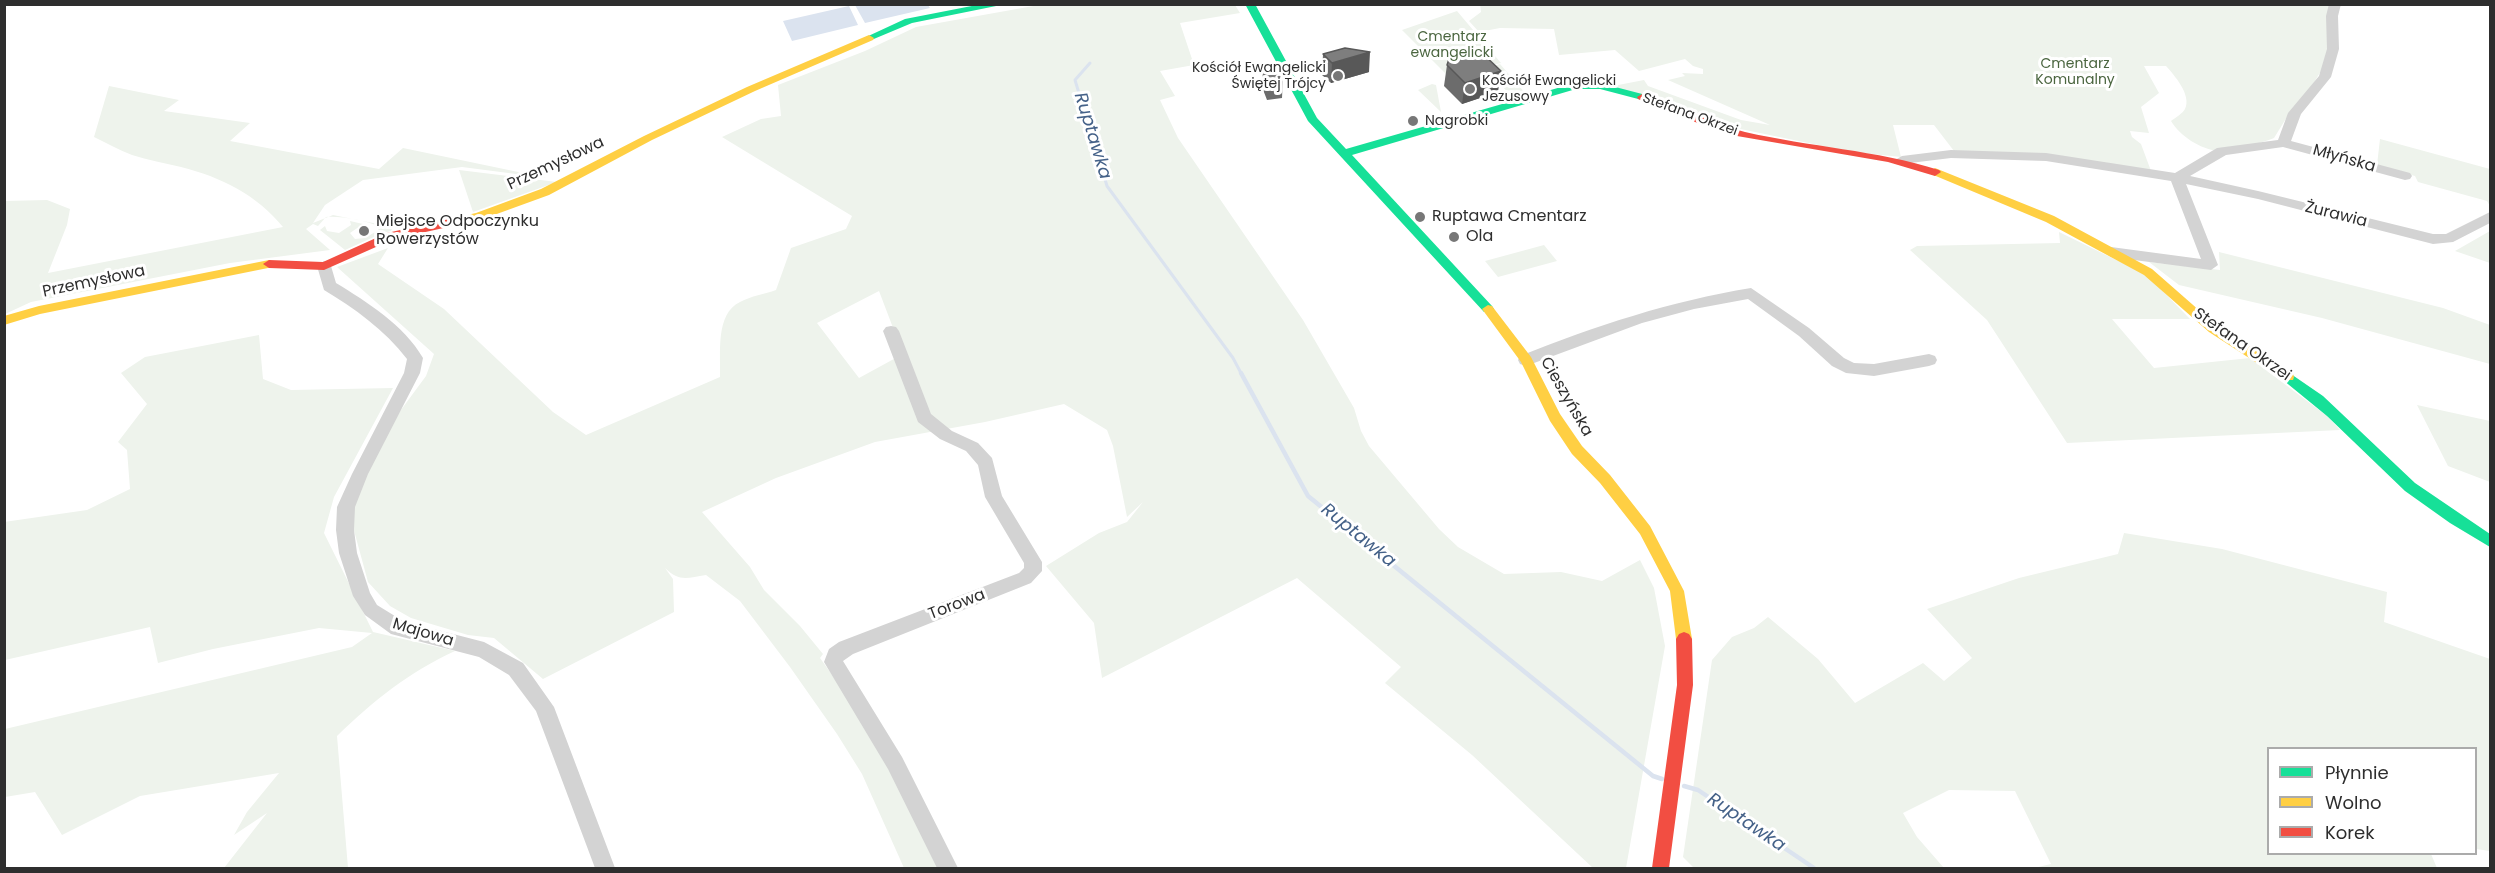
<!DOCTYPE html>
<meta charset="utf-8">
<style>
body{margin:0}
#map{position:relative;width:2495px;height:873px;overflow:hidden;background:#fff;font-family:Poppins,sans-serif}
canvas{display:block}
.frame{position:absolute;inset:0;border:6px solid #2e2e2e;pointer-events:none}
.legend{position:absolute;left:2267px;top:747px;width:210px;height:108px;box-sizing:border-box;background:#fff;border:2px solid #ababab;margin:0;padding:8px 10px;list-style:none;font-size:18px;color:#2e2e2e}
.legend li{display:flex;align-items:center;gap:12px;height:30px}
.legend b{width:30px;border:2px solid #ababab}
</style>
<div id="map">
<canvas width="2495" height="873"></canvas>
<div class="frame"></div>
<ul class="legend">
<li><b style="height:8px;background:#16e098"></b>Płynnie</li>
<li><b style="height:8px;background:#ffcf43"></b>Wolno</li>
<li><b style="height:8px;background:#f24e42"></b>Korek</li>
</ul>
</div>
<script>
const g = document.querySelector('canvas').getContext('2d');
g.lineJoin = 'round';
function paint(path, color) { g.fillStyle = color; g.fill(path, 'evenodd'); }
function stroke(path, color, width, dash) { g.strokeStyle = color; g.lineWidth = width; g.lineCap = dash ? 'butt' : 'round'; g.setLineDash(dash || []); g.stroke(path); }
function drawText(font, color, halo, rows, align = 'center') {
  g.font = font + ' Poppins,sans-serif'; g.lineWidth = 6; g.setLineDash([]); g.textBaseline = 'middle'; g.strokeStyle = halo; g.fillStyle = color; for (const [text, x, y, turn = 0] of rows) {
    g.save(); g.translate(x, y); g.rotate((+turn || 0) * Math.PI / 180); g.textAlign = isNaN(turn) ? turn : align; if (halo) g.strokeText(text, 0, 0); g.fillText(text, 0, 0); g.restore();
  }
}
const green = new Path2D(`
 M1480,4l859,1 -10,53 -24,39 -18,20 -13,21c-13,5 -43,14 -56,13 -18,-2 -38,-15 -47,-30 4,-3 12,-8 14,-12 7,-14 -11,-34 -19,-43h-22l15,27 -18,14 8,26 -19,-2 2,6 9,7 10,27 -197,-20 -20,-26h-41l8,32 -49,-5 -126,-26 -113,-40 31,-6 4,6 93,34 29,5 -102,-45 17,-4 -3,-3 21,1v-5l-10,-3 -8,-7 -46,12 -24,-21 -56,5 -5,-26 -54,-1 -21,4 -10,-11 12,-9z
 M1039,5h196l5,8 -60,10 14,42 -34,6 15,25 -15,4 18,38 125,182 51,88 7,23 8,15 70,83 19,18 46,27 57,-2 41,9 38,-21 14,28 11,58 -39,222h-33l-121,-113 -87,-72 16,-16 -104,-89 -195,100 -8,-55 -48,-57 53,-33 28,-11 16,-20 -16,15 -14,-71 -6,-16 -43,-26 -79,18 -110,20 -99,36 -74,34 48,55 14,23 36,36 23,28 -3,4 43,60 45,80 35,70h-39l-42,-94 -25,-40 -47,-67 -50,-66 -34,-26c-19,3 -27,7 -41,-7l8,11 1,33 -131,67 -49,-41 -26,-3 -57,-17 -21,-12 -22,-24 -19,-70 32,-75 45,-61 8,-22 -97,-87 51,-19 -10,16 66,45 109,103 33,23 134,-58c1,-24 -5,-63 20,-75 11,-6 25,-8 36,-12l15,-42 55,-19 6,-13 -130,-79 39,-18 20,-3 -3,-31 87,-34 51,-24zM879,291l24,63 -44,24 -42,-55z
 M1457,11l44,52 -53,13 -46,-46z
 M1500,64l26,30v1l-15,1 -25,-28z
 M1432,84l4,1 5,27 -23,-22z
 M109,86l70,14 -15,11 86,12 -20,18 149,28 24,-21 144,30 -85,-11 -99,13 -38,25 -12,18 20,-8 60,12 -2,4 -12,3 -1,-8c-12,-5 -35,-10 -52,-9l-8,9 -5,-2 -7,5 24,21 -100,13 -199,39 -26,12v-113l42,-1 23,9 -3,16 -19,48 235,-46c-26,-32 -62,-50 -102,-60 -16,-4 -33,-7 -49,-12 -13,-5 -25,-12 -38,-18z
 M2380,139l110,30v37l-3,-5 -69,-19 -3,-6 -38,-11z
 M459,170l98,12 -84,30z
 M350,221l13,3 -13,9 5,6 10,-1 10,-6 1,4 -31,14 -25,-20 5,-4 2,5 12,2 12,-8z
 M2490,230v33l-35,-12 35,-20z
 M2059,232l88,43 43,44h-78l42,49 96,-10 77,58 13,14 -273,13 -80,-123 -77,-70 7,-4 143,-3z
 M1544,245l13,16 -59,16 -13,-16z
 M2219,252l224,56 47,17v39l-168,-46 -143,-33 -30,-23 71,8z
 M259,335l4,44 28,11 102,-2 -59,109 -10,36 49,99 82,19c-46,21 -82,50 -118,85l11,132h-124l43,-55 -33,22 13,-23 32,-39 -139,23 -78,39 -27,-43 -30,5v-68l347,-82 20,-14 -53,-5 -106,21 -55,14 -8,-36 -145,33 -1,-138 83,-12 43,-21 -3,-39 -9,-8 29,-38 -26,-31 24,-16z
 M2417,405l73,16v61l-42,-16z
 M2124,533l98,16 165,43 -3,30 106,37v192l-14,-2v-101h-208v106h163l6,14h-403l17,-4 -36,-73 -66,-1 -46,23 14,24 27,31h-250l-11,-11 29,-197 20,-23 22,-9 14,-11 50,42 37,44 68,-40 21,18 28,-23 -45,-49 92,-31 99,-24z`);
const water = new Path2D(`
 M928,5l2,3 -65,15 -10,-18z
 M849,6l9,19 -66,16 -9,-20z`);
const streamFar1 = new Path2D(`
 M1090,63l-15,17 32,106 126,172 9,17`);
const stream = new Path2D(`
 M1241,373l67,123 345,280 9,3
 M1684,786l14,4 116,78`);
const street = new Path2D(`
 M2329,4h12l-3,12 1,33 -8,28 -30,37 -10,27 119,32 2,3 -2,3 -5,1 -122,-33 -57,8 -36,21 68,15 175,43h13l44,-22v11l-37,19 -20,2 -175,-45 -72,-15 32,81 -7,5 -100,-13 -7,-5 7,-5 90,12 -30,-78 -125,-20 -95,-3 -49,6 -7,-4 7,-4 49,-6 95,3 129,20 42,-25 61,-8 10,-27 31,-37 8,-27 -1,-33z
 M324,261l7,5 5,17c31,19 68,42 87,75l-3,15 -52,101 -13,33 -1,23 3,23 13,40 7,12 26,16 81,21 39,21 31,44 61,161h-20l-59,-157 -27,-36 -30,-18 -88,-23 -26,-19 -12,-19 -14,-43 -3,-23 1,-23 15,-33 52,-101 3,-14c-22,-29 -53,-51 -83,-69l-7,-24z
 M1751,288l58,40 35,30 10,5 20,1 55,-10 6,2 2,4 -2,4 -6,2 -55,10 -28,-3 -14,-7 -33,-30 -51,-37 -54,10 -52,14 -116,43 -6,-2 -2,-4 2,-4c75,-30 151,-55 231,-68z
 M891,326l5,1 3,4 32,83 21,17 26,12 14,15 10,38 40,66v9l-11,12 -178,71 -10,7 59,96 56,111h-21l-49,-99 -64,-107 5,-13 10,-7 180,-69 5,-5v-5l-39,-66 -7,-32 -12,-14 -26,-12 -22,-17 -35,-91 3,-4z`);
const fast = new Path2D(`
 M982,4h24l-94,19 -43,18 -5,-3 41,-19z
 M1245,4h10l62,114 29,31 229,-66h25l46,12 1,2 -5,3 -42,-11h-24l-224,66 140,151 2,3 -2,3h-8l-176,-191z
 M2288,372l35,24 92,87 75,51v13l-40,-24 -45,-32 -78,-75 -44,-36 -1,-3z`);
const slow = new Path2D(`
 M869,35l5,3 -1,2 -118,51 -103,49 -103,55 -66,24 -30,7 -6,-4 2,-3 27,-6 65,-24 103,-53 103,-49z
 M1935,168l119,48 98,53 65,57 76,48 1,3 -1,3h-10l-74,-48 -65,-57 -98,-53 -115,-48 -2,-2z
 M269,260l6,4 -2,3 -233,47 -36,11v-9l35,-10z
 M1488,305l4,1 39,51 29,57 22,32 28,29 40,51 34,65 8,48 -3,5 -5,2 -5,-2 -3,-5 -6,-48 -30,-57 -40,-51 -28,-29 -22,-33 -29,-59 -39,-53z`);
const jam = new Path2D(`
 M1642,94c35,9 67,29 103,38 65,15 131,18 194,38l2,2 -6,4 -47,-14 -151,-26 -37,-12 -62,-25 -1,-2z
 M453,218l6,4 -2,3 -63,14 -70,31 -55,-2 -6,-4 6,-4 54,2 64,-29z
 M1684,632l5,2 3,5 1,46 -24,183h-17l25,-183 -1,-46 3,-5z`);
const wall = new Path2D(`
 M1323,54l46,18 -38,11 -9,-8z
 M1447,65l51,27 -36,12 -18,-18z
 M1263,67l20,10 -1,21 -15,2 -5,-13z`);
const shadedWall = new Path2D(`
 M1370,52l-1,20 -38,11 1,-20z
 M1501,71l-3,21 -36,12 3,-21z`);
const building = new Path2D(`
 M1345,48l25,4 -38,11 -9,-9z
 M1475,51l6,1 20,19 -36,12 -18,-18 2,-6z
 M1279,65l4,12 -16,2 -4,-12z`);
const markers = [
 [1338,76,6,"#777"],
 [1470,89,6,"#777"],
 [1413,121,6,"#777"],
 [1420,217,6,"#777"],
 [364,231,6,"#777"],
 [1454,237,6,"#777"]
];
const farParknames = [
 ["Cmentarz",1452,37],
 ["ewangelicki",1452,53],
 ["Cmentarz",2075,64],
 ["Komunalny",2075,80]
];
const farPoinames = [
 ["Kościół Ewangelicki",1326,68,"right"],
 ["Świętej Trójcy",1326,84,"right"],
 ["Kościół Ewangelicki",1482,81],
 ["Jezusowy",1482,97],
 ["Nagrobki",1425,121]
];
const farStreetnames = [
 ["Stefana Okrzei",1690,115,20]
];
const streetNames = [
 ["Młyńska",2344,159,16],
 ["Przemysłowa",556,164,-25],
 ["Żurawia",2336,215,14],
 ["Przemysłowa",94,282,-12],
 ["Stefana Okrzei",2242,345,35],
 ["Cieszyńska",1566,397,60],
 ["Torowa",957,605,-21],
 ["Majowa",423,633,17]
];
const poiNames = [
 ["Ruptawa Cmentarz",1432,217],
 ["Miejsce Odpoczynku",376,222],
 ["Rowerzystów",376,240],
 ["Ola",1466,237]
];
const waterNames = [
 ["Ruptawka",1092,136,73],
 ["Ruptawka",1358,536,39],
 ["Ruptawka",1746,823,34]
];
paint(green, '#eef3ec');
paint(water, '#dbe3ef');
stroke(streamFar1, '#dbe3ef', 3);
stroke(stream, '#dbe3ef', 4.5);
paint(street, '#d3d3d3');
paint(fast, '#16e098');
paint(slow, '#ffcf43');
paint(jam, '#f24e42');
paint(wall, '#6c6c6c');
paint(shadedWall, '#585858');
paint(building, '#7e7e7e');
stroke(building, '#585858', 1.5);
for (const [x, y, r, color] of markers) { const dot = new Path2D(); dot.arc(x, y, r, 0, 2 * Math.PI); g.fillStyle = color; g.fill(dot); stroke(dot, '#fff', 2); }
drawText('14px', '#4a653f', '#fff', farParknames);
drawText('14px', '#2e2e2e', '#fff', farPoinames, 'left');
drawText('14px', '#2e2e2e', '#fff', farStreetnames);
drawText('16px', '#2e2e2e', '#fff', streetNames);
drawText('16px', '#2e2e2e', '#fff', poiNames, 'left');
drawText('italic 18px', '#446188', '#fff', waterNames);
</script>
